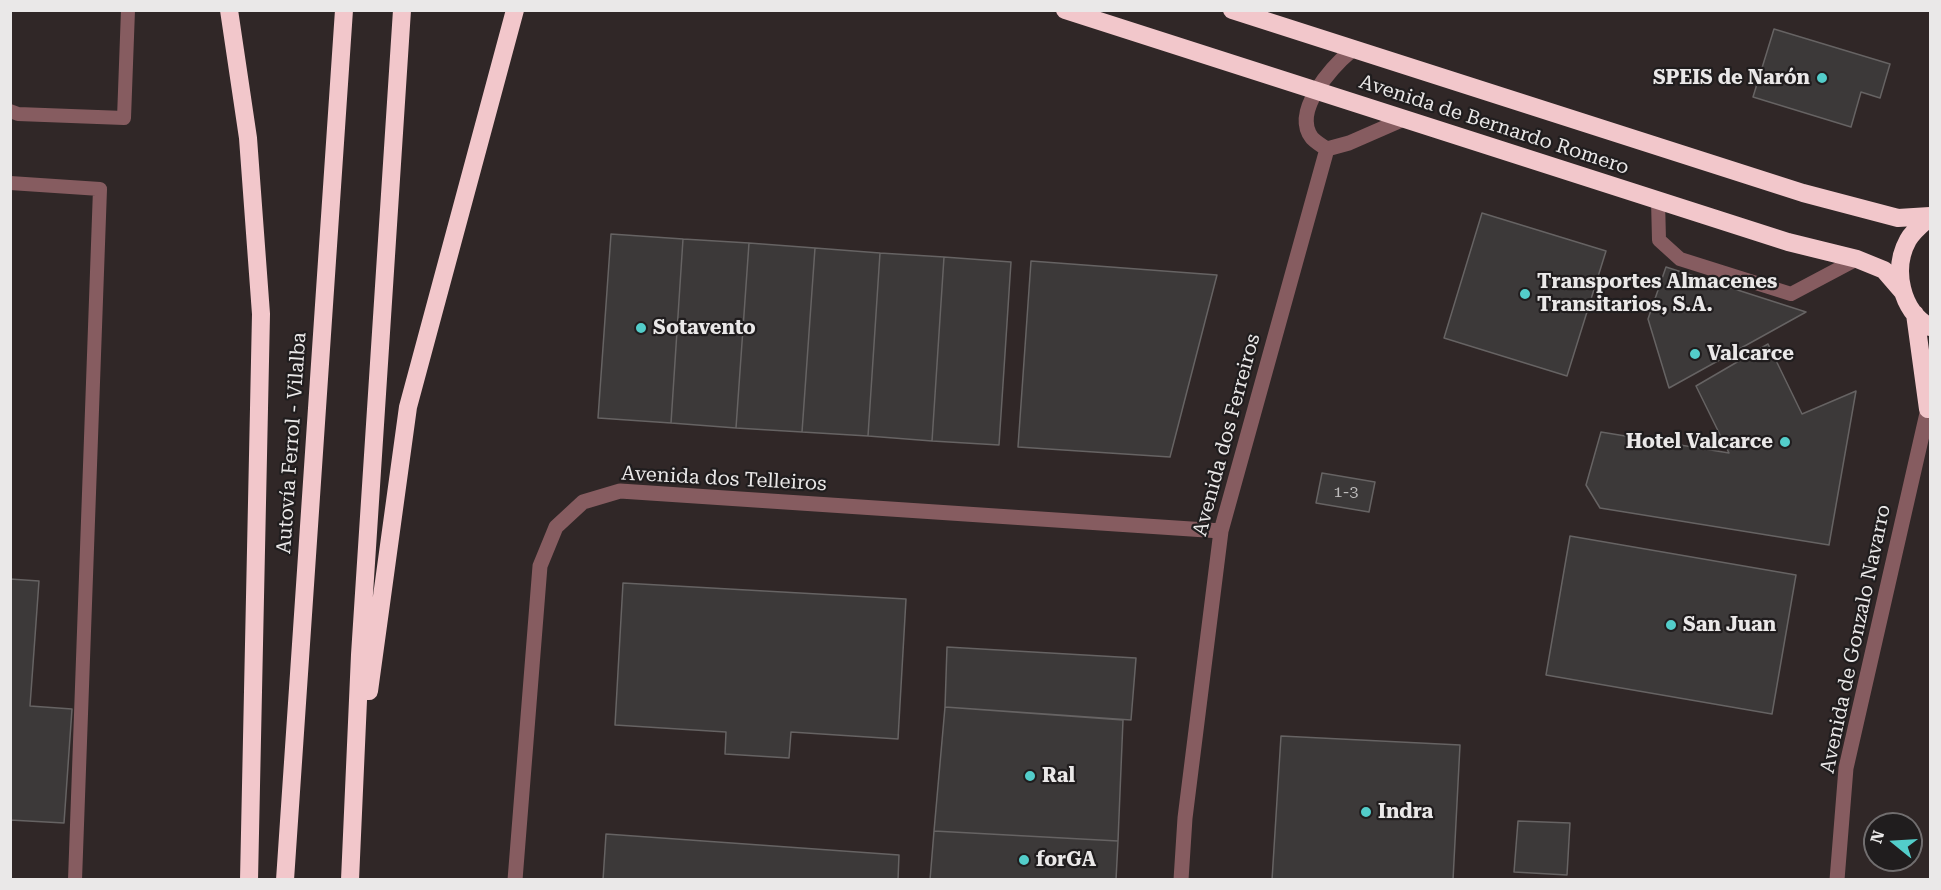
<!DOCTYPE html>
<meta charset="utf-8">
<style>
body{margin:0}
#map{position:relative;width:1941px;height:890px;overflow:hidden;background:#201d1e;font-family:"Roboto Serif",serif}
canvas{display:block}
.frame{position:absolute;inset:0;border:12px solid #eae8e8;pointer-events:none}
.north{position:absolute;left:1863px;top:812px;width:60px;height:60px;box-sizing:border-box;background:#201d1e;border:2px solid #716e6f;border-radius:50%;rotate:288deg;font-size:16px;font-weight:700;line-height:24px;text-align:center;color:#eae8e8}
.north::after{content:'';display:block;margin:auto;width:21px;height:27px;background:#53cdca;clip-path:polygon(50% 0,100% 100%,50% 72%,0 100%)}
</style>
<div id="map">
<canvas width="1941" height="890"></canvas>
<div class="frame"></div>
<div class="north">N</div>
</div>
<script>
const g = document.querySelector('canvas').getContext('2d');
g.lineJoin = 'round';
function paint(path, color) { g.fillStyle = color; g.fill(path, 'evenodd'); }
function stroke(path, color, width, dash) { g.strokeStyle = color; g.lineWidth = width; g.lineCap = dash ? 'butt' : 'round'; g.setLineDash(dash || []); g.stroke(path); }
function drawText(font, color, halo, rows, align = 'center') {
  g.font = font + ' "Roboto Serif",serif'; g.lineWidth = 4.5; g.setLineDash([]); g.textBaseline = 'middle'; g.strokeStyle = halo; g.fillStyle = color; for (const [text, x, y, turn = 0] of rows) {
    g.save(); g.translate(x, y); g.rotate((+turn || 0) * Math.PI / 180); g.textAlign = isNaN(turn) ? turn : align; if (halo) g.strokeText(text, 0, 0); g.fillText(text, 0, 0); g.restore();
  }
}
const built = new Path2D(`
 M10,11h1920v868h-1919zM1875,824h36v36h-36z`);
const building = new Path2D(`
 M1774,29l116,35 -10,34 -19,-6 -10,35 -98,-30z
 M1482,213l124,38 -39,125 -123,-38z
 M611,234l72,5 -12,184 -73,-5z
 M683,239l66,4 -13,185 -65,-5z
 M749,243l66,5 -13,184 -66,-4z
 M815,248l65,5 -12,183 -66,-4z
 M880,253l64,4 -12,184 -64,-5z
 M944,257l67,5 -12,183 -67,-4z
 M1031,261l186,14 -47,182 -152,-10z
 M1666,267l140,45 -137,76 -21,-69z
 M1768,344l34,70 54,-23 -27,154 -229,-37 -14,-23 15,-53 128,21 -33,-67z
 M1322,473l53,9 -6,30 -53,-9z
 M1570,536l226,39 -24,139 -226,-39z
 M10,579l29,2 -9,125 42,3 -8,114 -54,-3z
 M623,583l283,16 -8,140 -107,-7 -2,26 -64,-4 1,-22 -111,-7z
 M947,647l189,11 -5,62 -186,-13z
 M945,707l178,13 -5,121 -184,-10z
 M1281,736l179,9 -7,135h-181z
 M1518,821l52,2 -3,52 -53,-3z
 M934,831l184,10 -2,39h-186z
 M606,834l293,21 -1,25h-295z`);
const lane = new Path2D(`
 M10,111l8,3 106,4 4,-108
 M10,183l90,6 -25,691
 M1658,200l1,40 21,19 111,35 66,-35`);
const street = new Path2D(`
 M1352,50c-19,16 -61,61 -40,88 4,4 10,8 15,11l22,-6 55,-24
 M515,880l25,-314 16,-39 27,-25 37,-11 601,40
 M1181,880l4,-62 36,-287 106,-382
 M1837,880l9,-112 82,-359`);
const highway = new Path2D(`
 M229,10l19,128 13,176 -12,566
 M1065,10l723,232 69,17 27,11 19,22
 M1232,10l571,183 95,25 32,-2
 M1930,217c-8,7 -17,14 -22,23 -16,29 -7,71 22,87
 M1915,314l13,95
 M369,691l39,-284 107,-397
 M285,880l59,-870
 M350,880l10,-225 42,-645`);
const markers = [
 [1822,78,6,"#53cdca"],
 [1525,294,6,"#53cdca"],
 [641,328,6,"#53cdca"],
 [1695,354,6,"#53cdca"],
 [1785,442,6,"#53cdca"],
 [1671,625,6,"#53cdca"],
 [1030,776,6,"#53cdca"],
 [1366,812,6,"#53cdca"],
 [1024,860,6,"#53cdca"]
];
const numberNames = [
 ["1-3",1346,492]
];
const poiNames = [
 ["SPEIS de Narón",1810,78,"right"],
 ["Transportes Almacenes",1537,282],
 ["Transitarios, S.A.",1537,305],
 ["Sotavento",653,328],
 ["Valcarce",1707,354],
 ["Hotel Valcarce",1773,442,"right"],
 ["San Juan",1683,625],
 ["Ral",1042,776],
 ["Indra",1378,812],
 ["forGA",1036,860]
];
const streetNames = [
 ["Avenida de Bernardo Romero",1494,125,18],
 ["Avenida dos Ferreiros",1227,435,-75],
 ["Autovía Ferrol - Vilalba",292,443,-86],
 ["Avenida dos Telleiros",724,479,3],
 ["Avenida de Gonzalo Navarro",1856,639,-78]
];
paint(built, '#302727');
paint(building, '#3c3939');
stroke(building, '#666363', 1.5);
stroke(lane, '#865c60', 14);
stroke(street, '#865c60', 15);
stroke(highway, '#f2c7cb', 18);
for (const [x, y, r, color] of markers) { const dot = new Path2D(); dot.arc(x, y, r, 0, 2 * Math.PI); g.fillStyle = color; g.fill(dot); stroke(dot, '#201d1e', 2); }
drawText('16px', '#bebcbc', null, numberNames);
drawText('bold 20px', '#eae8e8', '#201d1e', poiNames, 'left');
drawText('20px', '#eae8e8', '#201d1e', streetNames);
</script>
